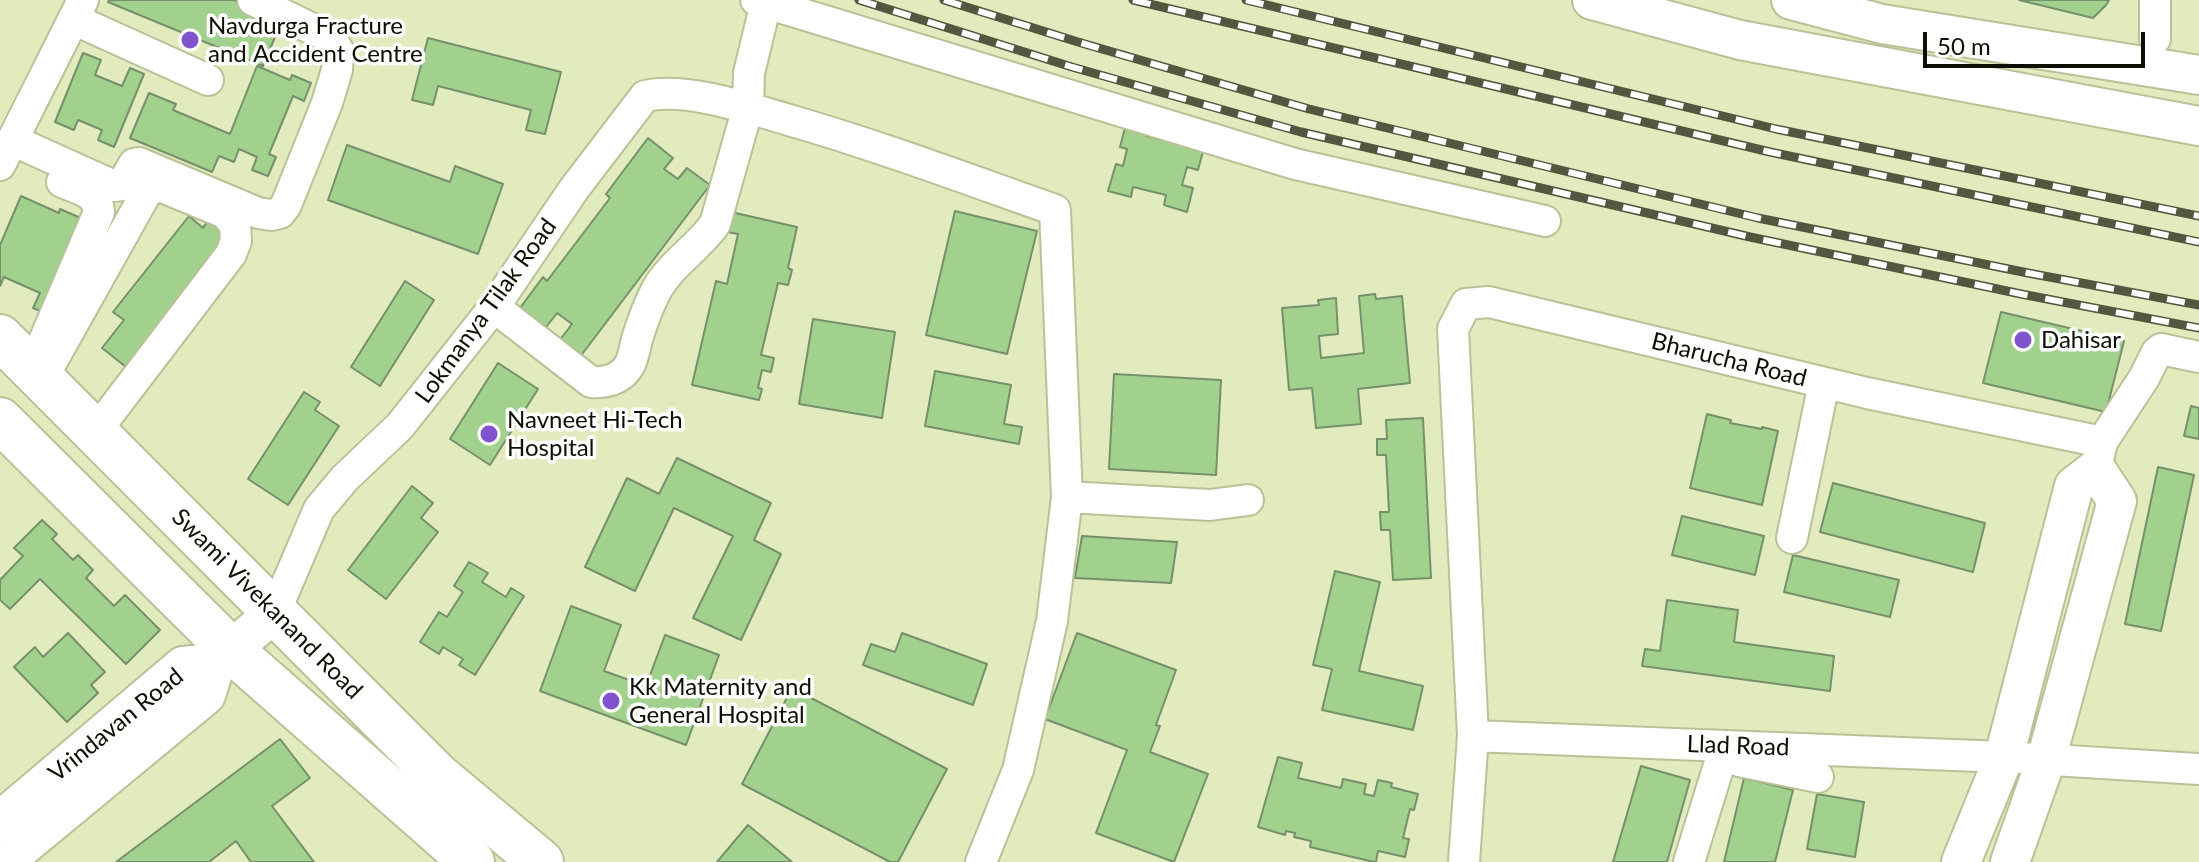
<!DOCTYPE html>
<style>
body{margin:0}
#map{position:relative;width:2199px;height:862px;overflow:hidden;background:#e2ebbe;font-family:Lato,sans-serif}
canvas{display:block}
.scale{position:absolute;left:1923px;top:32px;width:222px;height:36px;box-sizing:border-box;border:4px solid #0c0f02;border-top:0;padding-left:10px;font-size:24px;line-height:28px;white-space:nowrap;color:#0c0f02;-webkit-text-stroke:6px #fff;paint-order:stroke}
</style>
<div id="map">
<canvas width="2199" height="862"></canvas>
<div class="scale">50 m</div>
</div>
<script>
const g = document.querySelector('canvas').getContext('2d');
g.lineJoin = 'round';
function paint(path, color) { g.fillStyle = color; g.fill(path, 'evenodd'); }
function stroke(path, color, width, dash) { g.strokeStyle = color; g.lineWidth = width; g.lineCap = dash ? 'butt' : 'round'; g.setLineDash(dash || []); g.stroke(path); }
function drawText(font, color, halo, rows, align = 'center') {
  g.font = font + ' Lato,sans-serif'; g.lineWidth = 7; g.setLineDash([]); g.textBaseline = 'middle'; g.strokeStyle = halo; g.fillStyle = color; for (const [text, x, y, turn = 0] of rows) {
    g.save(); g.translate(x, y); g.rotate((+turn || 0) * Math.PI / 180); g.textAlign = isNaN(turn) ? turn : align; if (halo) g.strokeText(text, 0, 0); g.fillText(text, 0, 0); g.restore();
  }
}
const building = new Path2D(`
 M109,0h125l48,20 -19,46 -155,-64z
 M2019,0h90l-3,5 -13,13z
 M428,38l133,34 -16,62 -19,-4 5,-20 -93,-24 -5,19 -21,-5z
 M83,53l18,7 -6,15 27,11 8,-18 14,6 -30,73 -16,-7 4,-10 -24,-10 -4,10 -19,-8z
 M257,66l33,14 2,-5 19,8 -7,18 -11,-5 -24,58 7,3 -8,19 -16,-6 5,-13 -18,-8 -5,13 -15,-6 -7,16 -82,-34 19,-45 27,11 -3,6 57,24z
 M1127,120l22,6 -3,10 33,8 27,-4 -8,30 -11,-3 -5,18 11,3 -6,24 -23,-7 2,-10 -33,-8 -2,10 -23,-6 8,-27 7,2 4,-17 -7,-2z
 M648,138l25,20 -9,11 14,10 9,-11 23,17 -130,172 -21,-16 13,-17 -15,-11 -17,22 -26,-19 29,-39 4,4 63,-83 -4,-4z
 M347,145l103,37 5,-16 48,18 -25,70 -150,-54z
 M21,196l38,17 1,-4 30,13 -40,93 -17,-7 7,-15 -36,-16 -4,9v-41z
 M955,211l82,20 -30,123 -81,-19z
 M731,212l66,15 -9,41 4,2 -4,15 -10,-2 -17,72 13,3 -3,14 -9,-2 -4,18 4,1 -3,11 -67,-15 24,-104 11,3 11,-50 -11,-2z
 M189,216l14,12 6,-9 20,17 -103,131 -24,-19 22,-28 -11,-8z
 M405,281l29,19 -54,86 -29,-19z
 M1375,294l1,5 26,-3 8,87 -52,6 3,35 -45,4 -4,-40 -23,2 -7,-82 37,-3 -1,-5 18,-2 2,36 -19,2 2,22 43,-5 -5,-57z
 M2001,312l123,29 -18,71 -123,-29z
 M813,319l82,13 -13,86 -83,-14z
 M498,363l40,26 -48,76 -40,-26z
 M935,371l76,14 -7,39 18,3 -3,17 -94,-18z
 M1114,374l107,6 -5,95 -107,-6z
 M304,392l16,10 -5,8 24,16 -51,79 -40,-26z
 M2191,406l8,2v31l-15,-3z
 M1707,414l24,6 -1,3 32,6v-2l16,4 -16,74 -72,-17z
 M1423,418l8,160 -38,2 -3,-50h-9l-1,-18h9l-3,-57h-9v-16h10l-1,-19z
 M677,458l94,45 -17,37 27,14 -40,86 -48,-22 40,-82 -59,-28 -39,83 -50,-24 42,-89 32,16z
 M2158,467l36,8 -33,156 -36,-7z
 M1833,483l152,40 -12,49 -153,-40z
 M412,486l21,17 -12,15 17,14 -52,67 -38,-29z
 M1682,516l82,20 -9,39 -83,-20z
 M42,520l15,14 -5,5 21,21 5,-5 15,15 -7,8 28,28 11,-11 35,35 -34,34 -86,-85 -30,30 -10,-9v-20l23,-24 -9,-8z
 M1082,536l95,6 -6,41 -96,-5z
 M1793,555l106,25 -9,37 -106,-25z
 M469,562l19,11 -6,9 24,15 5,-9 13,8 -49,79 -16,-10 4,-6 -20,-12 -4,7 -19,-12 19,-30 8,5 16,-25 -9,-6z
 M1335,571l45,11 -21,89 64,15 -10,44 -91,-20 10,-41 -19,-4z
 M1667,600l71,10 -4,32 100,14 -4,35 -188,-25 3,-17 15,2z
 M571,606l50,19 -17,46 42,15 19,-51 54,20 -33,90 -146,-54z
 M68,633l37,39 -14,13 7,8 -31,29 -53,-55 21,-20 8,10z
 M902,633l85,31 -14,41 -110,-40 8,-21 24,8z
 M1077,633l99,37 -20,55 4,1 -10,26 58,22 -34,88 -78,-29 31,-83 -82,-31z
 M792,688l155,81 -49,93h-8l-148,-78z
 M280,739l30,39 -38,28 42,56h-63l-15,-21 -27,21h-93z
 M1278,757l24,6 -4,15 43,10 2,-9 23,5 -2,10 10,2 4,-16 14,3 -1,4 27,7 -4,16 -4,-1 -7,29 6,1 -4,18 -27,-6 -2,11h-2l-64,-15 1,-6 -17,-4 1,-4 -9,-2 -1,4 -27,-8z
 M1641,766l49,14 -23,82h-54z
 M1744,778l49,12 -18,72h-51z
 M1817,794l47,8 -9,55 -48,-8z
 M748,825l44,37h-75z`);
const minor = new Path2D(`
 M756,0l539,164 250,57
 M2155,0v39
 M73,19l135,61
 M12,140l102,46 8,-1 12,-21 5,-1 119,50 13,2 9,-2 6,-8 41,-102 10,-33 1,-20 -9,-13 -76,-37
 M0,165l83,-165
 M494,307l97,75c15,1 29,-2 38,-16 5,-9 6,-21 9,-30 5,-16 11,-32 19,-47 15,-26 41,-41 58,-65l33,-117 1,-34 17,-70
 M44,341l55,-129c-1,-20 -21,-23 -37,-30
 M42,379l107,-191 13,-1 63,26 10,12 1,16 -5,13 -135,177
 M2102,442l42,-64 13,-26 4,-3 38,8
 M1067,497l143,8 38,-5
 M1792,538l32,-155
 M275,612l44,-103 26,-31 55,-52 94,-119 80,-118 71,-93c41,-9 103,12 144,24 90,26 178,59 266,90l12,287 -15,124 -34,149 -37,92
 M1473,736l531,21 195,12
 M1739,761l79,16
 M1464,862l9,-126 -20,-407 13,-25 23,-2 378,91 235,49 -6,27
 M1689,862l36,-116`);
const tertiary = new Path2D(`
 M1592,0l148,40 459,86
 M1791,0l91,24 317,51
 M0,821l183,-155 33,-3 59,-51
 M4,862l202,-167 10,-32
 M1961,862l43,-105 70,-271 22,-17 21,32 -71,259 -36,102`);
const secondary = new Path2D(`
 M0,337l438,439 103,86
 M0,420l231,230 241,212`);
const rail = new Path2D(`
 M859,0l213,67 229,65 449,105 271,57 178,34
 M944,0l134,42 231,67 449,109 270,55 171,32
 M1133,0l637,152 429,90
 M1246,0l530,129 423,87`);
const markers = [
 [190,40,10,"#8054cd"],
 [2023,340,10,"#8054cd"],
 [489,434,10,"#8054cd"],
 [611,701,10,"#8054cd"]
];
const poiNames = [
 ["Navdurga Fracture",208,26],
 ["and Accident Centre",208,54],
 ["Dahisar",2041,340],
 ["Navneet Hi-Tech",507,420],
 ["Hospital",507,448],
 ["Kk Maternity and",629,687],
 ["General Hospital",629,715]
];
const streetNames = [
 ["Lokmanya Tilak Road",486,311,-54],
 ["Bharucha Road",1729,360,14],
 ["Swami Vivekanand Road",267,604,45],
 ["Vrindavan Road",116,725,-39],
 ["Llad Road",1738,746,2]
];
paint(building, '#a2d18e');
stroke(building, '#76906c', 2);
stroke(minor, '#b9c297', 34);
stroke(tertiary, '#b9c297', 42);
stroke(secondary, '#b9c297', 48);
stroke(minor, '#fff', 30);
stroke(tertiary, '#fff', 38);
stroke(secondary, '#fff', 44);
stroke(rail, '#525740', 9);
stroke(rail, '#fff', 6, [18]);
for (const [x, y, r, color] of markers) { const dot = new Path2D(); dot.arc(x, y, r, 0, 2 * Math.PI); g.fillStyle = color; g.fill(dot); stroke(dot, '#fff', 3); }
drawText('24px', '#0c0f02', '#fff', poiNames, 'left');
drawText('24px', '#0c0f02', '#fff', streetNames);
</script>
